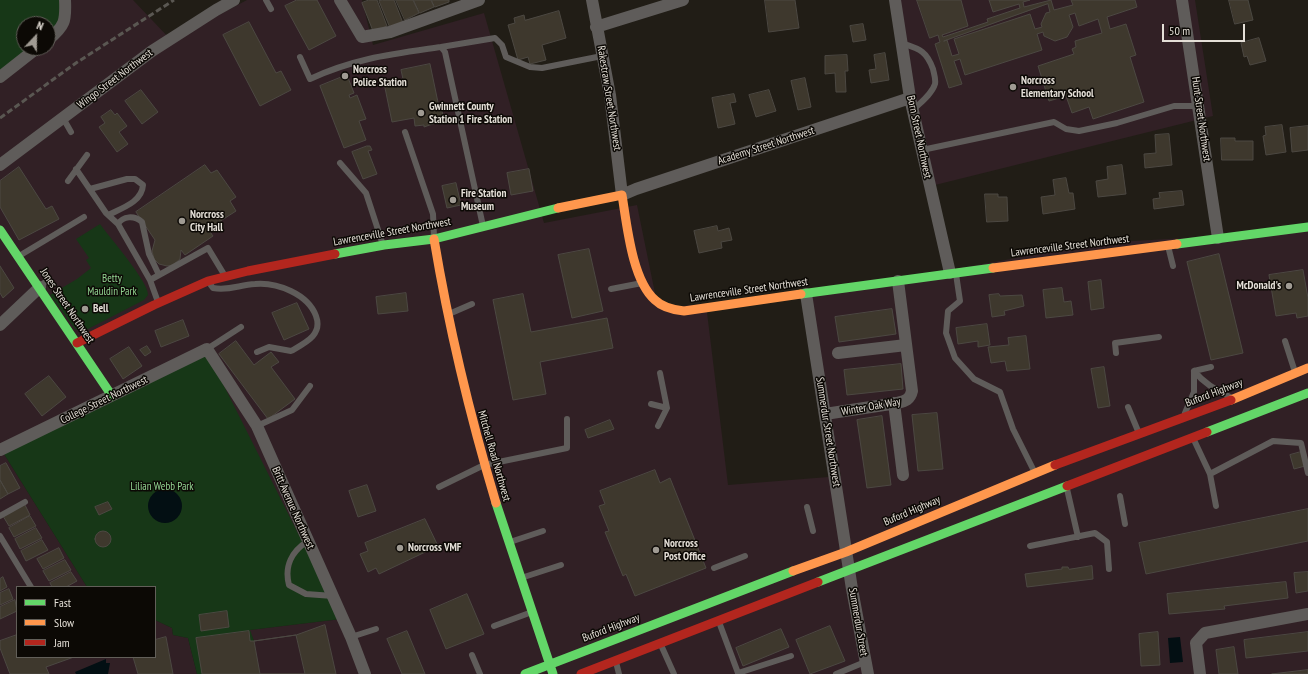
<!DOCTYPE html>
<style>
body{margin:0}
#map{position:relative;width:1308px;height:674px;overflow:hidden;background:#211d16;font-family:"PT Sans Narrow",sans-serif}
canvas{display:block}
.legend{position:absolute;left:16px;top:586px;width:140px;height:72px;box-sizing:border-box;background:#0c0905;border:1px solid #625f59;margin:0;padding:5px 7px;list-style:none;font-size:12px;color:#e4dfd7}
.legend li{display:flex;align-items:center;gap:8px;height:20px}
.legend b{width:20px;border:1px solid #625f59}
.north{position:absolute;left:16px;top:16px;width:40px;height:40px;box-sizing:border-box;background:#0c0905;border:1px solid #625f59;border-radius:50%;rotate:22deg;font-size:11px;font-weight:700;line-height:16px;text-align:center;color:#e4dfd7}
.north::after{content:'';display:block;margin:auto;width:14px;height:18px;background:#a09b93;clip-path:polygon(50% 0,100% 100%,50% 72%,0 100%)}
.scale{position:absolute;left:1162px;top:24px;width:83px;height:18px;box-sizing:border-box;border:2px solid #e4dfd7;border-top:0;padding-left:5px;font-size:12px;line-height:14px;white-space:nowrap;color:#e4dfd7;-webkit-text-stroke:3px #0c0905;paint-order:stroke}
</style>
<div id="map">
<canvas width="1308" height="674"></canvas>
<ul class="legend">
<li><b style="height:5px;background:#63d668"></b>Fast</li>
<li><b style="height:5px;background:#ff974d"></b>Slow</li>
<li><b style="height:5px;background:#b3261e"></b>Jam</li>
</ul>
<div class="north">N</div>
<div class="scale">50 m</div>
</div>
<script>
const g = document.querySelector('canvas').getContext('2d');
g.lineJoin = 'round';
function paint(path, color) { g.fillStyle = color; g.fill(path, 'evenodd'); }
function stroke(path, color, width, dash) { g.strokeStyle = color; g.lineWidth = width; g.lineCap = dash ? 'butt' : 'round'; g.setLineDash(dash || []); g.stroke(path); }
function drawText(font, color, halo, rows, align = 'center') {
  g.font = font + ' "PT Sans Narrow",sans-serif'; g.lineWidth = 3; g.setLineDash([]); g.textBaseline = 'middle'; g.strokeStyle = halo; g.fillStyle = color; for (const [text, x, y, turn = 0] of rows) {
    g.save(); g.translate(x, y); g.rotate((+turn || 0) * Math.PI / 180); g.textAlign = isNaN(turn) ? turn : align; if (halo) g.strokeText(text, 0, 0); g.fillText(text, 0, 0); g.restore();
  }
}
const commercial = new Path2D(`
 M17,0h116l38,40 76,-40h115l11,45 111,-32 60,210 93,-18 21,103 48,-4 22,181 113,-9 -37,-180 296,-53 169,-10 39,-6v447h-1049l-5,-33 -5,-11 92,-11 -337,-165 83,133h-70v70h138v-37l17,8 1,7 15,3 9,36h-197v-657zM24,24h24v24h-24z
 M899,0h296l18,116 -278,69 -25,-113z`);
const green = new Path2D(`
 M0,0h65v16l-17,24v-16h-24v24h13l-37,29z
 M100,224c9,13 49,58 48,71l-4,5 -56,29 -8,2 -5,-2 -25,-34 27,-16 14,-11 -5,-8 3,-2 -13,-19z
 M207,352l134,267 -91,11 4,11 5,33h-62l-9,-36 -15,-3 -1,-7 -17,-8v-33h-68l-83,-133z`);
const water = new Path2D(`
 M148 506a17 17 0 1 1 34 0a17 17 0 1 1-34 0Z
 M1180,637l3,25 -13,1 -2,-25z
 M106,659v4h4l-2,11h-32l-1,-2z`);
const building = new Path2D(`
 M297,0h20l19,36 -27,14 -24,-44z
 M369,0h8l10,26 -14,5 -11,-28z
 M383,0h11l9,23 -13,5 -11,-27z
 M396,0h17l6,13 -14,7z
 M414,0h17l3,7 -14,6z
 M432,0h17v2l-14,5z
 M765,0h30l4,28 -30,4z
 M917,0h44l7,26 -26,9 1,2 45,-15 -1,-3 33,-11 -1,-4 -26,8 -4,-12h41l-7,2 1,5 27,-7 3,10 19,-5 -2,-5h64l2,7 -30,10 3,12 16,-5 10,31 -6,2 14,45 -51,17 -4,-12 -17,6 -6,-17 -17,5 -11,-35 36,-12 -2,-5 4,-2 -1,-6 27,-8 -4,-14 -19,7 -4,-13 -6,2 4,12 -6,10 -12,4 -11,-5 -1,-4 -6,2 5,16 -77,25 -5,-16 -6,2 8,23 -13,4 -14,-44 5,-2 -2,-7 -8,3zM1048,4l2,8 -4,1 -5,11 1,3 -7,2 -5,-15 -76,25 5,15 -7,2 -5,-16 -3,1z
 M1229,0h19l5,20 -18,4z
 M559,11l7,27 -24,7 4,15 -16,4 -2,-7 -10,3 -10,-35 7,-2 -1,-5 10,-3 1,5z
 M249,22l27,51 5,-2 10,19 -31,16 -37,-71z
 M863,24l3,16 -13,2 -3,-16z
 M1259,38l7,23 -16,4 -3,-9 -3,1 -3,-14z
 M885,53l4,27 -18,3 -2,-13 7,-1 -2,-14z
 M847,55l1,16h-3l1,21h-10l-1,-19 -10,1v-18z
 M430,64l10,48 2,-1 2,9 -20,7v-2l-9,1 -1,-8 -22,4 -8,-39 19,-4 -2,-9z
 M347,75l7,18 -5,2 1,3 7,-3 9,24 -7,2 7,19 -22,8 -24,-62z
 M805,78l6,29 -13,3 -7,-29z
 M141,90l17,22 -16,12 -17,-23z
 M769,90l7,21 -20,6 -7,-22z
 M734,94l2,8 -6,1 5,21 -17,4 -6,-30z
 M111,110l4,5 2,-2 10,13 -8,6 9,12 -11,8 -18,-25 6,-4 -4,-6z
 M1282,125l4,27 -20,3 -3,-19 3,-1 -1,-8z
 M1308,126v24l-16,2 -2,-24z
 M1169,134l3,31 -27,3 -1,-14 12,-1 -1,-18z
 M1221,138h14v3h18v19h-31z
 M367,146h3l2,4 -4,1 9,23 -14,5 -11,-27z
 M205,165l6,8 6,-3 19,27 -6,4 6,10 -28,18 5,7 -28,19 -4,-5 -1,9 -7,6 -6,1 -8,-2 -5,-5 -2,-8 3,-11 -19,-28z
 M1122,165l4,29 -28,3 -2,-16 12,-2 -1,-12z
 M19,167l27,42 6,-3 7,13 -40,21 -19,-33v-26z
 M529,169l4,22 -22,4 -4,-22z
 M1066,178l3,15h4l2,16 -32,5 -2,-17 14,-2 -2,-15z
 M456,183l5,22 -14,3 -5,-22z
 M1182,191l2,14 -30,4 -1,-10 7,-1 -1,-5z
 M985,194h13v3h9l1,24 -21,1z
 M717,226l1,5 11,-3 3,12 -11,2 1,6 -23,5 -5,-22z
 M589,249l14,62 -31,7 -14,-63z
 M1219,254l24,99 -32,7 -24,-98z
 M0,266l14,22 -11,10 -3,-5z
 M1303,270l5,28v18l-11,2 -1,-5 -20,3 -7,-41z
 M1101,280l3,28 -13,2 -3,-28z
 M1062,288l2,14 7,-1 2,14 -27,3 -3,-28z
 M406,293l2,18 -30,3 -2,-17z
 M523,294l8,38 76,-14 6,30 -73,14 6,32 -33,6 -20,-100z
 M999,294l1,2 22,-1 2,11 -20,5 1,4 -13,2 -3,-22z
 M297,303l12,26 -25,11 -12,-27z
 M892,309l4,25 -57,8 -4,-25z
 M183,320l6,16 -28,11 -6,-16z
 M987,324l3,21 -12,2v-6l-20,3 -2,-16z
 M1026,336l4,33 -23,2 -2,-10 -14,2 -3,-16 21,-2 -1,-7z
 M236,341l18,24 17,-13 8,10 -8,5 24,32 -27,20 -49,-65z
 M147,346l4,6 -6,4 -5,-6z
 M129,347l13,19 -19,13 -13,-20z
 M901,364l2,25 -56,6 -3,-25z
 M1104,367l6,39 -12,2 -7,-39z
 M49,376l17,21 -24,19 -17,-22z
 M937,413l6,56 -25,2 -6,-56z
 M882,416l9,69 -24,3 -10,-68z
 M610,420l4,9 -26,9 -3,-8z
 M1301,452l4,14 -11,3 -4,-14z
 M6,463l14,25 -12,6 -8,-14v-14z
 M655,470l5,13 10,-5 36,90 -71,28 -9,-22 -3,2 -18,-44 4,-1 -10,-25 6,-2 -5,-13z
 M0,480l8,14 -8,5z
 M367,485l9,26 -18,6 -9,-26z
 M108,502l4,7 -13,6 -4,-8z
 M25,505l5,10 -21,11 -6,-10z
 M1308,509v32l-162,33 -7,-31z
 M30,516l6,10 -22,11 -5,-9z
 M425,519l13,27 -59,28 -3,-6 -8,4 -8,-18 8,-3 -3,-8z
 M36,528l6,10 -22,11 -5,-10z
 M95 539a8 8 0 1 1 16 0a8 8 0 1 1-16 0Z
 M42,540l6,10 -22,11 -5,-10z
 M59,548l5,10 -21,11 -6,-10z
 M65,560l6,10 -22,11 -6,-10z
 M1092,566l1,13 -66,8 -2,-13 37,-5v-2h6l1,2z
 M71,572l6,9 -11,6h-14l-2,-4z
 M1308,572v19l-12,2 -2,-20z
 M3,577l4,10 -7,4v-12z
 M1286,582l2,16 -64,8 1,3 -56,5 -2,-20z
 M9,589l4,10 -13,6v-12z
 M467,594l17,40 -38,15 -16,-39z
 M15,600l2,11 -17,8v-12z
 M227,611l2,16 -28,4 -2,-16z
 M325,625l11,49h-76l-6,-33 42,-6z
 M830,626l15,35 -35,13 -14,-34z
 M781,629l8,18 -46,19 -7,-18z
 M249,631l1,10h4l42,-6 9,39h-103l-6,-36z
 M407,631l18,43h-23l-15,-35z
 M1158,632l2,33 -19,1 -2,-32z
 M1308,632v19l-62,7 -2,-18z
 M17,635v22h57l-28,10 3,7h-39l-10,-26v-7z
 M166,637l7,37h-35l-5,-17h22v-17z
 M1234,647l4,27h-19l-3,-24z
 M1308,670v4h-36z`);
const lane = new Path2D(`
 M266,0l5,9
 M901,43c18,6 25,7 32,26 1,5 3,10 2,15 -3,10 -15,19 -22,26
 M441,47l54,-9 7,7 4,12 24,10 12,1 60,-12
 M300,57l10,22c45,-21 83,-25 131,-32l4,5 38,174
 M63,118l8,14
 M405,132l28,82 1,23
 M922,150l132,-28 12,7 13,2 38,-8 57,-17h25
 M340,163l26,30 17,52
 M76,169l30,44 12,11 32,56 8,22
 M68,181l19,-26
 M90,189l37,-10h8l8,6c-1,17 -21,23 -35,30
 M118,224c5,-8 16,-9 24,-2l7,32 10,21
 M1168,246l5,20
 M19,256l65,-39
 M956,274l4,27 -12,10 -2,22 9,25 19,21 26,13 13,37 21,42
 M150,280l58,-32 17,28
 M210,284l3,4c16,3 26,-3 42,-4 22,-2 53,10 61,32 7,19 -11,27 -25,35l-22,-4 -12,5
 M40,287l8,-8
 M611,289l31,-6
 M449,314l23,-10
 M1285,341l10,31
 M207,349l34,-22
 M1116,353l-1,-10 44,-6
 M1194,371c9,11 23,20 36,26
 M1194,371l17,-4
 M651,404l16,4
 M1128,407l10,24
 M1185,413l9,-21v-21
 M257,426l35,-16 18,-24
 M658,426l9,-18 -7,-35
 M1194,440l16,34 6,32
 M1210,474l63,-33 28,2 7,30
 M439,487l45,-22 83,-17v-29
 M1067,489l11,48
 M1120,496l5,28
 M807,507l6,24
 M0,516l25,-14
 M0,536l31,51
 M308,541c-16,10 -24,25 -19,44l17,9 27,2
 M510,542l33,-11
 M1030,546l65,-13 12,9 2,27
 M714,568l31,-12
 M521,578l40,-13
 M719,622l19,51 53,-17
 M494,626l38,-14
 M351,637l25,-8
 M661,645l13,29
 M472,655l8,19
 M616,662l3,12
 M836,674l29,-12`);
const street = new Path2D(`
 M340,0l22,37 28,-5 89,-32
 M592,0l18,95 12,100 14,-6 274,-91
 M895,0l15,98 40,175
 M1182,0l36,238
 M596,27l87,-27
 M48,40c17,-14 18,-19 17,-40
 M0,77l37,-29
 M0,165l152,-114 64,-41 18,-10
 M806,294l46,295 16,85
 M0,325l40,-38
 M838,353l68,-8
 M894,403l9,72
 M825,414l72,-11c8,-2 13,-3 15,-12l-14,-110
 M0,450l207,-101 50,77 94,211 14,37
 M1200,674l-4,-31 9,-10 103,-19`);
const fast = new Path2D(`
 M0,230l112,166
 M1177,244l131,-17
 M335,254l49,-9 50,-6 124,-31
 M801,294l192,-26
 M1207,432l101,-39
 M496,503l57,171
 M818,582l249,-96
 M525,674l268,-103`);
const slow = new Path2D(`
 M558,208l64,-13c5,30 10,85 33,105 8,8 19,10 29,11l117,-17
 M434,239c15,90 36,177 62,264
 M993,268l184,-24
 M1231,400l77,-32
 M793,571l53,-19 209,-87`);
const jam = new Path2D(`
 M77,343l77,-38 54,-24 40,-10 87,-17
 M1055,465l176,-65
 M1067,486l140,-54
 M581,674l237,-92`);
const rail = new Path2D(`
 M0,118l76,-55 98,-63`);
const markers = [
 [345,76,4,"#a09b93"],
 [1013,87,4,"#a09b93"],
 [421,113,4,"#a09b93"],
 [453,200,4,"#a09b93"],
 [182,221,4,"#a09b93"],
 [1289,286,4,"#a09b93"],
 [85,309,4,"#a09b93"],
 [400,548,4,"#a09b93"],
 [656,550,4,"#a09b93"]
];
const poiNames = [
 ["Norcross",353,70],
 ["Police Station",353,83],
 ["Norcross",1021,81],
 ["Elementary School",1021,94],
 ["Gwinnett County",429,107],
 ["Station 1 Fire Station",429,120],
 ["Fire Station",461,194],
 ["Museum",461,207],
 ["Norcross",190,215],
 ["City Hall",190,228],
 ["McDonald's",1281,286,"right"],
 ["Bell",93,309],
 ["Norcross",664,544],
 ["Post Office",664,557],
 ["Norcross VMF",408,548]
];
const streetNames = [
 ["Wingo Street Northwest",115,79,-37],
 ["Rakestraw Street Northwest",609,98,81],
 ["Hunt Street Northwest",1201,119,82],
 ["Born Street Northwest",919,137,78],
 ["Academy Street Northwest",766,146,-18],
 ["Lawrenceville Street Northwest",392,232,-10],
 ["Lawrenceville Street Northwest",1070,246,-7],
 ["Lawrenceville Street Northwest",749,290,-8],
 ["Jones Street Northwest",67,306,56],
 ["Buford Highway",1214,393,-21],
 ["College Street Northwest",104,400,-26],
 ["Winter Oak Way",871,407,-10],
 ["Summerdur Street Northwest",828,432,81],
 ["Mitchell Road Northwest",494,456,74],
 ["Britt Avenue Northwest",293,508,66],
 ["Buford Highway",912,511,-23],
 ["Summerdur Street",858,622,80],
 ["Buford Highway",611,628,-21]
];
const parkNames = [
 ["Betty",112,279],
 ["Mauldin Park",112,292],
 ["Lilian Webb Park",162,487]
];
paint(commercial, '#312025');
paint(green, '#173717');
paint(water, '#030f13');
paint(building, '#3e382d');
stroke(building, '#4c4842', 1);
stroke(lane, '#5f5c5a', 6);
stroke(street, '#5f5c5a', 12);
stroke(fast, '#63d668', 9);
stroke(slow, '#ff974d', 9);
stroke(jam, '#b3261e', 9);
stroke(rail, '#5a5752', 3, [6, 3]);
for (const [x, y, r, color] of markers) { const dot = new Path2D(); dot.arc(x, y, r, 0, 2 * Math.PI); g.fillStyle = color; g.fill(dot); stroke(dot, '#0c0905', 1.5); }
drawText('bold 11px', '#e4dfd7', '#0c0905', poiNames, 'left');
drawText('11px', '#e4dfd7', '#0c0905', streetNames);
drawText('11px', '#93d592', '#0c0905', parkNames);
</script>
